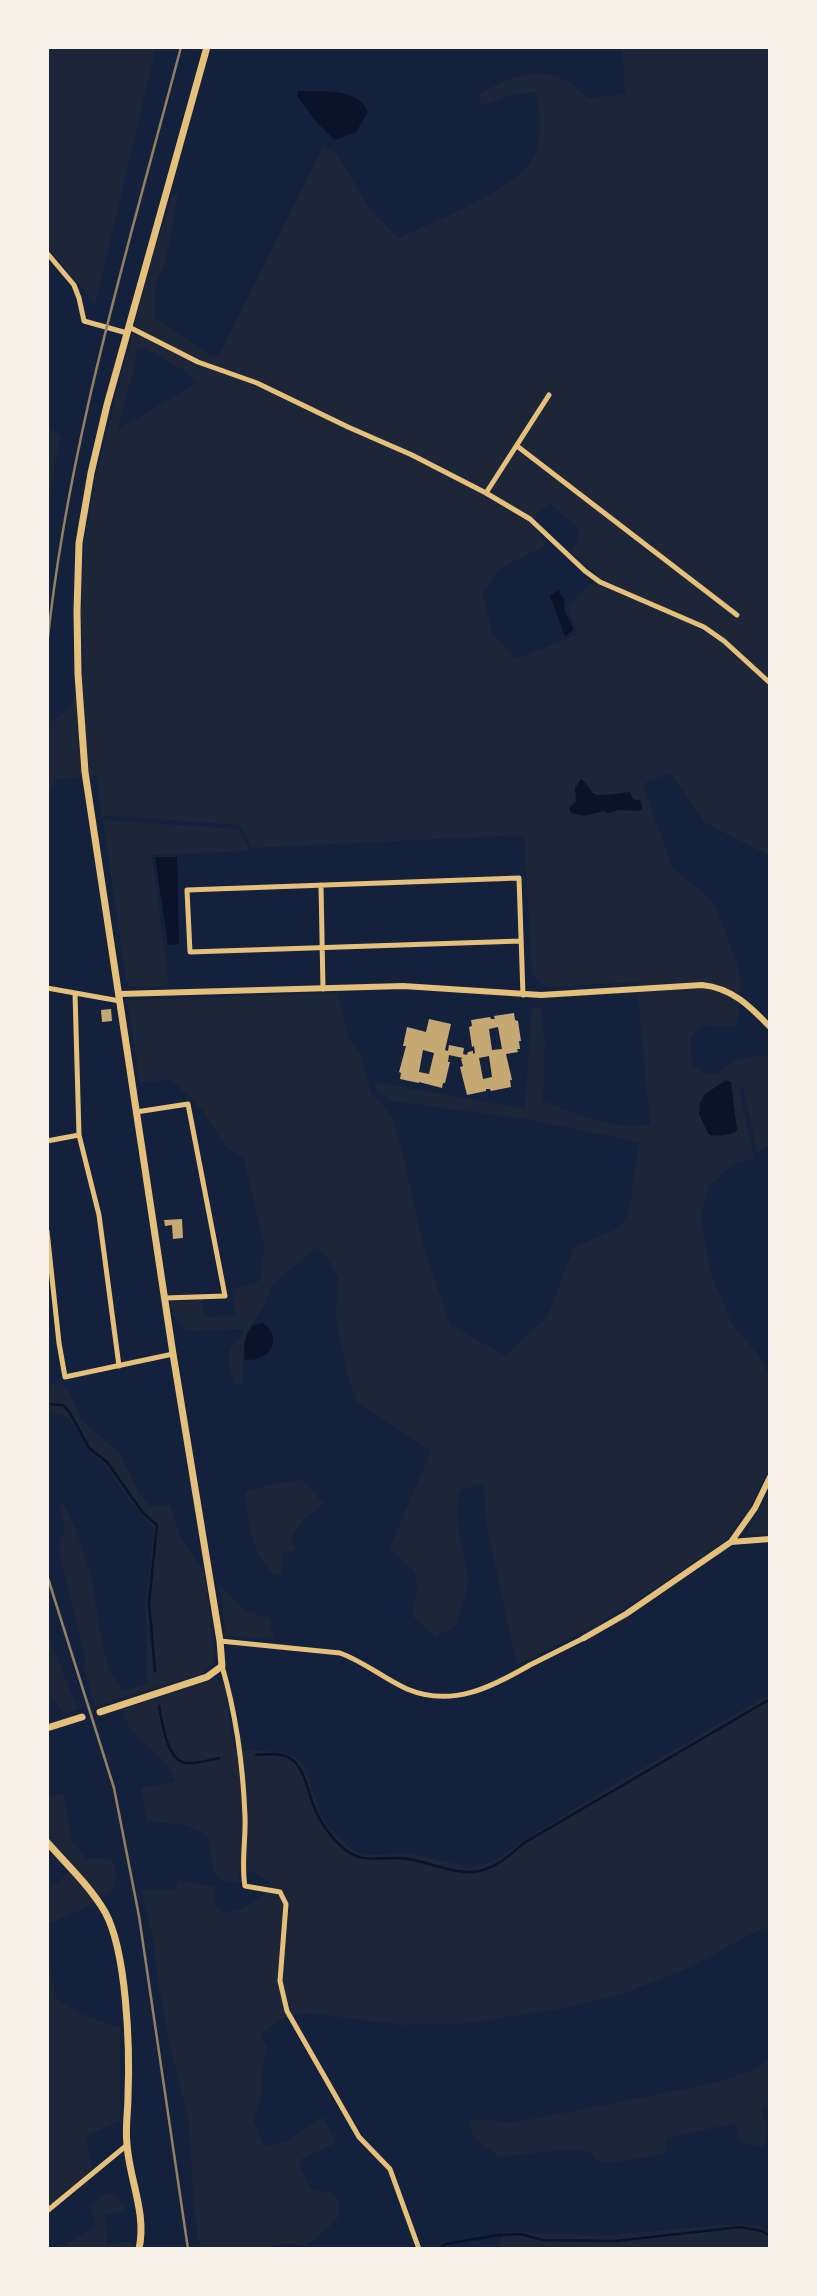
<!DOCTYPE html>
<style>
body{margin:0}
#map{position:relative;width:817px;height:2296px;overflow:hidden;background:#14213d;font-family:"Alegreya Sans",sans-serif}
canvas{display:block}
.frame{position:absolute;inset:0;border:49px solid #f6f1e7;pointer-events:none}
</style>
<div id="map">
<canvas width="817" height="2296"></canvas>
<div class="frame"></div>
</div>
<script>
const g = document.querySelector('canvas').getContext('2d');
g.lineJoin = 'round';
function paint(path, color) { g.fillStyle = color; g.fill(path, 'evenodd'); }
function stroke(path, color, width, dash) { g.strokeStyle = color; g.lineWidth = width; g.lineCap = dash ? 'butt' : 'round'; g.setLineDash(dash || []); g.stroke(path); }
const green = new Path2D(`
 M47,47h109l-61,258 -48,-59z
 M622,47h148v809l-65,-33 -34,-49 -21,6 -7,5 30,84 34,27 9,12 21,56 4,19 -3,36 -4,8 -35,-2 -8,13 1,27 13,8 11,2c15,-16 32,-19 54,-20v89l-13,8 -14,-65 -4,1 15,70 -21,6 -24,22 -9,30 11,58 21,50 22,26 16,25v91l-22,44 -23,31 -60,41 -61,38 -87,45 -30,-137 -4,-45 -23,7c-8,33 5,60 8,92 0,9 -10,32 -12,43l-20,12 -24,-21c8,-41 10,-41 -23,-67l42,-98 -73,-48 -10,-26 -12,-59 2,-40 -12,-22 -9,-9 -45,38 -9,22 -15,23 -4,10 -1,46 -8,-1c-4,-14 -14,-38 4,-44l5,-12 -57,2 -14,-16 -3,-13 32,-2 3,17 30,-1 -3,-27 21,-4 9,-7v-20l3,-11 -22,-90 -18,-11 -22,-35 -31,-31 -32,2 -13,-82 211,-7 10,45 12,14 11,41 21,23 11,38 20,92 28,80 54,29 42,-38 27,-70 45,-19 10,-16 10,-70 -121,-24 -126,-17 -15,-9 -3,-10 151,27 7,-102h9l4,36 -2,58c29,12 76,31 107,23l-13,-142 -90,5 -15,-12 -8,-140 -272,13 -12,-23 -139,-10 -4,-40 -39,4 -11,13v-68l23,-16 14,-40 -3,-53 3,-70 12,-71 57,-220 20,-60 5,1 -13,69 -9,19 -2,34 57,39 7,1 105,-210 14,6 31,54 30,31c34,-16 127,-50 138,-87 6,-18 4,-41 0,-59l-22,2 -32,12 -4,-11c27,-15 53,-29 84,-16 10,4 19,13 27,19l36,-4zM145,348l38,22 16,12 -82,48 18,-65 2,-16zM550,503l29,26v11l-9,11 28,25 -30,31 9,28 -61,24 -23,-24 -11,-42 17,-24 48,-24 -9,-13 -3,-16zM731,1082l6,47 -3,4 -16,2 -8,-45z
 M47,428l14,7 -14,73z
 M103,820l135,9 12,22 -98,4 17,132 -42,-1z
 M60,1383l10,10 12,27 38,34 19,39 11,13 20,-1 11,33 23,34 11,82 -2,10 -11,9 -107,33 -12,-41 3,-5 -26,-105 -1,-15 6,-8 -5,-25 2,-6 15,31 14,43 8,51 10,45 14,19 24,-6 -1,-84 8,-72 -21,-23 -30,-42 -13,-10 -18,-31 -6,-5 -19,-6v-26z
 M303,1480l21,24 -21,16 -12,19 5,11 -14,3v20l-7,3c-24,-22 -27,-53 -30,-84l26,-8z
 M770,1490v43l-17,2 -5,-2c3,-14 16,-29 22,-43z
 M219,1586l27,25 23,7 5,22 -48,-5z
 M47,1633l31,76 -13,5 -18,-21z
 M217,1679l7,6 10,64 50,3 13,6 9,12 13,40 9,16 23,23 13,6 49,-1 57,13 24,-6 28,-19 78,-49 170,-99v233l-15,5 -67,36 -66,26 -59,14 -100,16 -61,1 -92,-12 -27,5 -23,17 7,12 -6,26v24l-8,22 9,23 5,5 21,-7 35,-23 13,26 -35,16 -1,9 12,22 17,2 9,6 2,9 -3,13 -30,25 -9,1 -13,-3 -14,6h-69l-4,-10 -4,-31 -5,-85 -17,-69 -14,-71 -4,-39 -12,-54h32l4,-10 36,7 1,17 6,8c20,0 40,-10 51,-28 -11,-8 -20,-15 -33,-12l-1,10h-9l-12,-4 -4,-11 -6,-32 -21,-10 -39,-4 -6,-33 34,-6c-2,-4 -2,-8 -4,-11 -12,-20 -48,-38 -48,-62z
 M64,1794l7,45 15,20h24c20,30 -13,44 -37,54 -9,3 -16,8 -26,11v-34l27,-21 -27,-32v-40z
 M47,1962l10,37 26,16 37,13v93l-34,15 6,33 -45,38z
 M770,2059v41l-9,9 7,21 -4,17 -21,-4 -5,-7 -2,-13 -69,15 -2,15c-22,4 -46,12 -69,8l-5,-9 -29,-2 -63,7c-13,-11 -31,-18 -29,-37h22l20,3 207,-41 39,-14z
 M113,2193l11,12 1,6 -20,3 2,31 26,-4 -1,8h-69v-3l34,-20 -7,-20 12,-11z
 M739,2224l19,2 12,6v17h-272l6,-18 90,5z`);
const water = new Path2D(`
 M298,91c21,1 62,-4 70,21l-12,20 -21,8 -19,-18 -19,-26z
 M558,590l7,11c-3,13 5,17 8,29l-7,6 -2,-2 -14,-38z
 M581,779c7,5 7,9 12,14 5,5 29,-1 37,-1l3,7 8,2 1,8 -3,2 -19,-1 -12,3 -5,-2 -19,5 -13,-3 -2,-5 7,-7 -1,-13z
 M155,857h22l2,87 -11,1z
 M726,1080l5,2 6,48c-7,6 -19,6 -28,5l-10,-21 1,-11 4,-8z
 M263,1323c21,15 7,39 -18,37 -3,-12 0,-25 8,-35z`);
const stream = new Path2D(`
 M47,1404l16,1 7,8 19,35 18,14 36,51 14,12 -8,77 6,69
 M159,1706c3,16 8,55 27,57 11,1 23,-3 33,-5
 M256,1755c10,0 23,-3 32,2 16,8 19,31 25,47 6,17 19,36 34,47 16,12 34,6 52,7 27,1 53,18 80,13 18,-4 31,-16 45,-28l246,-144
 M440,2249l5,-5 54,-9 22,-1 21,6 74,1 124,-14 22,4 8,5`);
const building = new Path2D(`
 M111,1009l1,12 -10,1 -1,-12z
 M514,1013l1,7 3,1 3,20h-2l1,8h-3l1,3 -12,2 6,26h-2l1,7 -20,4 -1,-2h-4v2l-19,4 -7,-28 3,-1 -2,-7 2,-1 -14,-3 -1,7h2l-5,21h-2l-1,5 -23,-6v1l-19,-4 1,-6 -2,-1 7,-26h-3l4,-19 19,5 3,-13 22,5 -6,26 3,1 1,-6 15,3 -1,6 4,1 1,-3 5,-1v3l2,-1 -1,-7 -2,1 -3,-20 3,-1 -1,-6 19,-3 1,2h4l-1,-3zM498,1027l4,22 -10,1 -3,-21zM423,1050l11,3 -5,21 -10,-2zM489,1056l3,21 -9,2 -4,-21z
 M182,1219l1,19 -10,1 -1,-14 -7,1 -1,-6z`);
const minor = new Path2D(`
 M47,253l27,32 5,13 5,23 43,12
 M129,327l69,35 59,21 91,44 64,28 74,38 44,26 55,52 15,11 104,45 20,14 46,42
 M517,446l220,169
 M486,493l63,-98
 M321,885l2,104
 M521,941l-331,11 -3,-62 332,-12 4,117
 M47,988l73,13
 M75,993l4,142 20,80 20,151
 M136,1112l52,-8 37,192 -60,2
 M47,1141l32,-6
 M47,1231l12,112 6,34 108,-23
 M220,1641l120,12c25,9 44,26 67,36 45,19 85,-2 123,-24 18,-9 36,-18 54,-27
 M222,1666c14,48 21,100 23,150 1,23 -4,48 0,70l35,6 6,12 -6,77 7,30 72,126 31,32 29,80
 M47,2211l80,-66`);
const tertiary = new Path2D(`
 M119,994l284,-8 138,9 161,-10c30,3 48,21 68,42
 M731,1542l39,-3
 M584,1638l42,-24 105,-72 24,-34 15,-31`);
const secondary = new Path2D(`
 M100,1712l107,-35 15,-11 -2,-25 -47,-287 -88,-582 -7,-98 -1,-63 2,-68 12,-70 16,-68 100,-358
 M47,1728l35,-11
 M47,1842c20,23 43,44 58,70 22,40 25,137 23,184 0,16 -3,32 -1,48 2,35 20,69 12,105`);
const rail = new Path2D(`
 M47,646c21,-204 82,-401 134,-599
 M47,1575l67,213 25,128 49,333`);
paint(green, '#1d2539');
paint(water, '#0b132b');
stroke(stream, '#0b132b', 2.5);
paint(building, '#c6a872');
stroke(minor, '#e5c07b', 5);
stroke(tertiary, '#e5c07b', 6);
stroke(secondary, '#e5c07b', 7);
stroke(rail, '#918062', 2.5);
</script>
